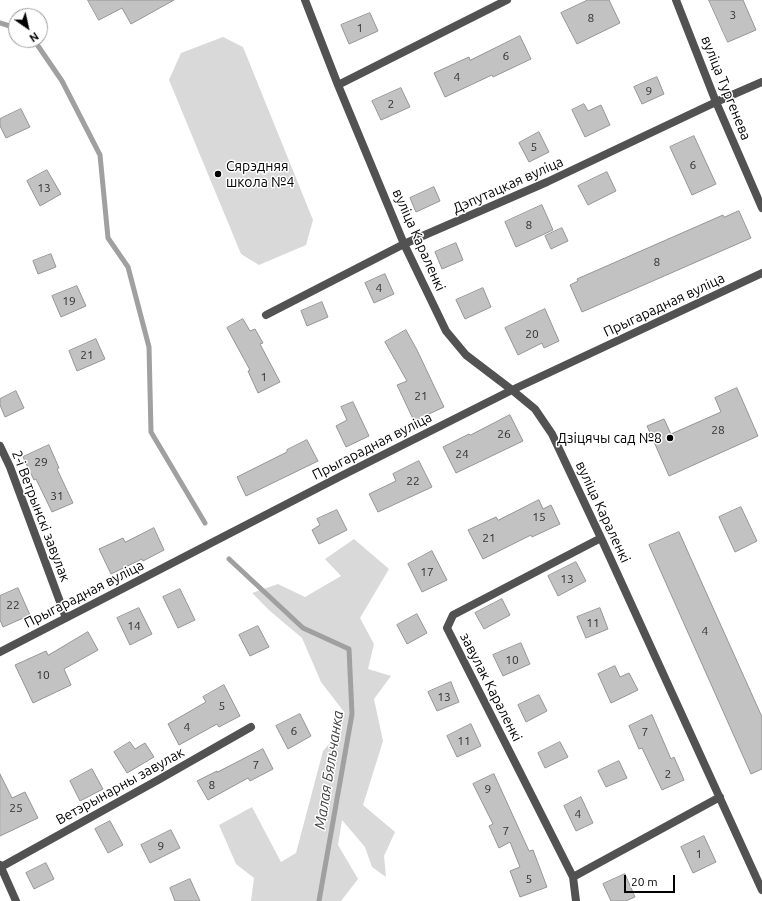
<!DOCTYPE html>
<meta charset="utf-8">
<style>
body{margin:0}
#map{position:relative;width:762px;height:901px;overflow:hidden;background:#fff;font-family:Ubuntu,sans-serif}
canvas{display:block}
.north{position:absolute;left:8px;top:8px;width:40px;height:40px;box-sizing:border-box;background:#fff;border:1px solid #999;border-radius:50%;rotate:146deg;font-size:11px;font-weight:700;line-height:16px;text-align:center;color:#000}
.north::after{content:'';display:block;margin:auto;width:14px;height:18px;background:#000;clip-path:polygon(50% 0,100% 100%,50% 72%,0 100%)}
.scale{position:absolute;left:624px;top:875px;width:51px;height:18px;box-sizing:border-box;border:2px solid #000;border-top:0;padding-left:5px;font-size:12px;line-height:14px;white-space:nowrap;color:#000;-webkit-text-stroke:3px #fff;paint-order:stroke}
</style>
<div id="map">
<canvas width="762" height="901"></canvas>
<div class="north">N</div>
<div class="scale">20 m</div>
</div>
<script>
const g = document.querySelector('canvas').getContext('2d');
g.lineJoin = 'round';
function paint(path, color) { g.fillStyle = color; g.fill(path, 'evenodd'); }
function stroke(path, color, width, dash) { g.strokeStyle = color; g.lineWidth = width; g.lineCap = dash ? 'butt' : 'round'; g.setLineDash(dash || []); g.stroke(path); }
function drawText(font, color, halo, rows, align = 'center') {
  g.font = font + ' Ubuntu,sans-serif'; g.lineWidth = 3; g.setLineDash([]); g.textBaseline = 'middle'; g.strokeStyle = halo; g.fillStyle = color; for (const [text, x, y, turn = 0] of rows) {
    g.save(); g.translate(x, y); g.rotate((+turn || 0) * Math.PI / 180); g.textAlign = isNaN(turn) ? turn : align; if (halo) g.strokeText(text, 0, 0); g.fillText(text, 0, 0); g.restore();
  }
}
const green = new Path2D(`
 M223,37l20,10 70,173 -7,25 -47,20 -18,-11 -72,-174 12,-27z
 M354,539l35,30 -29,49 14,26 -6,25 23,7 -17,23 9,42 -20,64 32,27 -11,24 2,21 -14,-10 -7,-20 -23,-27 -4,25 20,34 -17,22h-90l3,-23 -18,-14 -17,-39 33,-18 29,55 15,-9 27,-102 15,-17 6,-22 -23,-30 -19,-44 -32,-27 -18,-18 26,-9 27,13 36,-21 -16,-17z`);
const stream = new Path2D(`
 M0,23l16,5
 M34,40l28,41 38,74 8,83 20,29 21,80 2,85 54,91
 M229,559l74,69 46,21 3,65 -33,187`);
const building = new Path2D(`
 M88,0h86l-43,24 -9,-16 -23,12z
 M588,0h21l11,23 -43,21 -16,-31z
 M709,0h34l13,30 -28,12z
 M370,13l8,18 -29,13 -8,-19z
 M520,36l11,23 -38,18 -1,-2 -47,22 -11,-24 35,-16 1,3z
 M657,77l7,17 -22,10 -8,-17z
 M401,88l9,19 -29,13 -9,-19z
 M584,104l4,7 13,-6 9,20 -25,12 -13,-27z
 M21,109l9,18 -24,11 -6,-12v-7z
 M539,132l10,20 -20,10 -10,-19z
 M694,136l22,48 -24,11 -22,-48z
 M47,170l14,24 -21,12 -13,-25z
 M607,172l9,19 -28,14 -10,-19z
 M434,187l6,14 -24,11 -6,-14z
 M542,205l11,25 -37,17 -11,-25z
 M739,211l12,27 -169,74 -12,-27 8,-4 -1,-2 146,-64 1,2z
 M562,228l6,13 -17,8 -6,-13z
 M456,243l7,17 -21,9 -7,-17z
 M51,254l5,13 -18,7 -5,-13z
 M385,274l9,20 -20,9 -9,-20z
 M77,286l9,20 -25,11 -9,-21z
 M483,288l8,19 -26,12 -9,-19z
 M322,302l6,15 -21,9 -6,-15z
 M545,309l14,32 -15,7 -2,-5 -24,12 -13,-27z
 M243,319l7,12 5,-2 8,14 -3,1 20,38 -22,11 -10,-22 2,-1 -23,-42z
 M406,330l11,20 27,57 -30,14 -17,-36 10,-4 -22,-39z
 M96,339l9,20 -28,12 -8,-20z
 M737,388l21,48 -89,40 -22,-50 17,-7 7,15 50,-22 -6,-14z
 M16,391l8,17 -19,9 -5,-12v-6z
 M353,402l16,34 -23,11 -10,-21 11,-6 -6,-13z
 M510,415l13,26 -67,32 -13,-26 26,-13 1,1z
 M307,440l11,21 -72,35 -9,-19 50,-25v-2z
 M49,445l10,23 -2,1 16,34 -21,9 -16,-33 -2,1 -11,-23z
 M419,461l13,26 -54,25 -9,-18 27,-13 -3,-7z
 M539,500l4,9 8,-4 9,19 -28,13 -1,-2 -48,24 -15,-29 28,-13 2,3z
 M741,507l16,34 -22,11 -16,-35z
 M337,510l10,20 -28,14 -7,-14 8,-5 -3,-6z
 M154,528l10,22 -21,11 -1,-2 -31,15 -12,-25 24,-11 2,4z
 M679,532l83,185v52l-11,5 -102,-229z
 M432,551l15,29 -25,12 -14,-28z
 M576,562l10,19 -28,15 -10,-20z
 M18,588l12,27 -27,12 -3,-7v-24z
 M180,589l15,31 -17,8 -15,-31z
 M502,599l8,16 -26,14 -9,-16z
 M139,608l13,26 -22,11 -13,-27z
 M600,608l8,21 -22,9 -9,-21z
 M417,614l10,19 -20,11 -10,-19z
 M258,626l11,21 -19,9 -11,-21z
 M88,632l10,18 -34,19 7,16 -38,18 -18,-38 31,-14 2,4z
 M521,643l9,21 -27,12 -10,-21z
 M615,666l5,11 9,-4 9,17 -27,13 -13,-29z
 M451,682l8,20 -22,9 -9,-19z
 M224,685l16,31 -21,11 -2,-3 -38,21 -11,-21 38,-22 -3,-5z
 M539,695l8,16 -21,11 -8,-17z
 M300,714l11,22 -23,13 -12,-23z
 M652,715l19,44 3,-2 10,23 -22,10 -20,-42 -3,1 -10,-23z
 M471,724l10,22 -24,11 -10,-21z
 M130,742l5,7 10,-6 9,14 -27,16 -13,-21z
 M560,742l8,15 -23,11 -7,-15z
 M263,749l10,20 -23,12 -2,-3 -40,22 -11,-19 20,-10v1z
 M619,761l8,17 -21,9 -8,-16z
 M92,769l11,20 -23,12 -10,-20z
 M0,774l12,24 13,-6 13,26 -38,18z
 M494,774l35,77 4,-1 14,37 -27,10 -10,-26 10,-4 -10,-25 -11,6 -10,-22 4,-2 -20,-40z
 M581,797l12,26 -17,8 -12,-25z
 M110,821l13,24 -15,8 -13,-24z
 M171,830l9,18 -30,15 -9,-18z
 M704,836l12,26 -23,11 -12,-26z
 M46,863l8,16 -20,10 -8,-16z
 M625,874l10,23 -9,4h-15l-8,-17z
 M190,879l10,22h-25l-5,-13z`);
const street = new Path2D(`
 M305,0l33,85 66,159 42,87 20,24 46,35 23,19 17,25 49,104 161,352
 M676,0l40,102 46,106
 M338,85l169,-85
 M266,315l138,-71 143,-62 169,-80 46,-20
 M0,446l10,21 56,151
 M0,652l341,-176 171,-86 250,-117
 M0,865l16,36
 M1,867l157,-87 93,-53
 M573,877l147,-80
 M576,901l-3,-24 -126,-249 6,-13 148,-77`);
const markers = [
 [218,174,4,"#000"],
 [670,438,4,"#000"]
];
const numberNames = [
 ["3",733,15],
 ["8",591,18],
 ["1",360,28],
 ["6",506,56],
 ["4",457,77],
 ["9",649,91],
 ["2",391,104],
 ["5",534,147],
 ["6",693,165],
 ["13",44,188],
 ["8",529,225],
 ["8",657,262],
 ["4",379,288],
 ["19",69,301],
 ["20",532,334],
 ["21",87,355],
 ["1",264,377],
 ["21",421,396],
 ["28",718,430],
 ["26",504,434],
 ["24",462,454],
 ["29",41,462],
 ["22",413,481],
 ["31",57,496],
 ["15",539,517],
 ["21",489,538],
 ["17",427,572],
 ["13",567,579],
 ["22",13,605],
 ["11",593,623],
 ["14",134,626],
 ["4",705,631],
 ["10",512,660],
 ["10",43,675],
 ["13",444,697],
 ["5",222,706],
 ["4",187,727],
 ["6",294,731],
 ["7",645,732],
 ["11",464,741],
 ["7",256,765],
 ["2",668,774],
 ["8",212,785],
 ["9",488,789],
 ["25",16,808],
 ["4",578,814],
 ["7",506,831],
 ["9",161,846],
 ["1",699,854],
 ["5",529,879]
];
const streetNames = [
 ["вуліца Тургенева",726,88,68],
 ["Дэпутацкая вуліца",508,185,-24],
 ["вуліца Караленкі",419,240,66],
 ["Прыгарадная вуліца",664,305,-25],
 ["Прыгарадная вуліца",372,446,-27],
 ["вуліца Караленкі",603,512,65],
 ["2-і Ветрынскі завулак",41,516,69],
 ["Прыгарадная вуліца",84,594,-27],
 ["завулак Караленкі",491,687,63],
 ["Ветэрынарны завулак",120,786,-29]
];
const poiNames = [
 ["Сярэдняя",226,166],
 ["школа №4",226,182],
 ["Дзіцячы сад №8",662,438,"right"]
];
const waterNames = [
 ["Малая Бяльчанка",329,770,-81]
];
paint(green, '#d9d9d9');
stroke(stream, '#a0a0a0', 5);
paint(building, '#c2c2c2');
stroke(building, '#969696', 1);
stroke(street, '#525252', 8);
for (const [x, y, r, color] of markers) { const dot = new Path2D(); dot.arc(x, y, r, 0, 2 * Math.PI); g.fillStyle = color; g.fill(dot); stroke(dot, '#fff', 1.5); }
drawText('12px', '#303030', null, numberNames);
drawText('14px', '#000', '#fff', streetNames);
drawText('14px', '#000', '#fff', poiNames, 'left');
drawText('italic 15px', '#414141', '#fff', waterNames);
</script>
